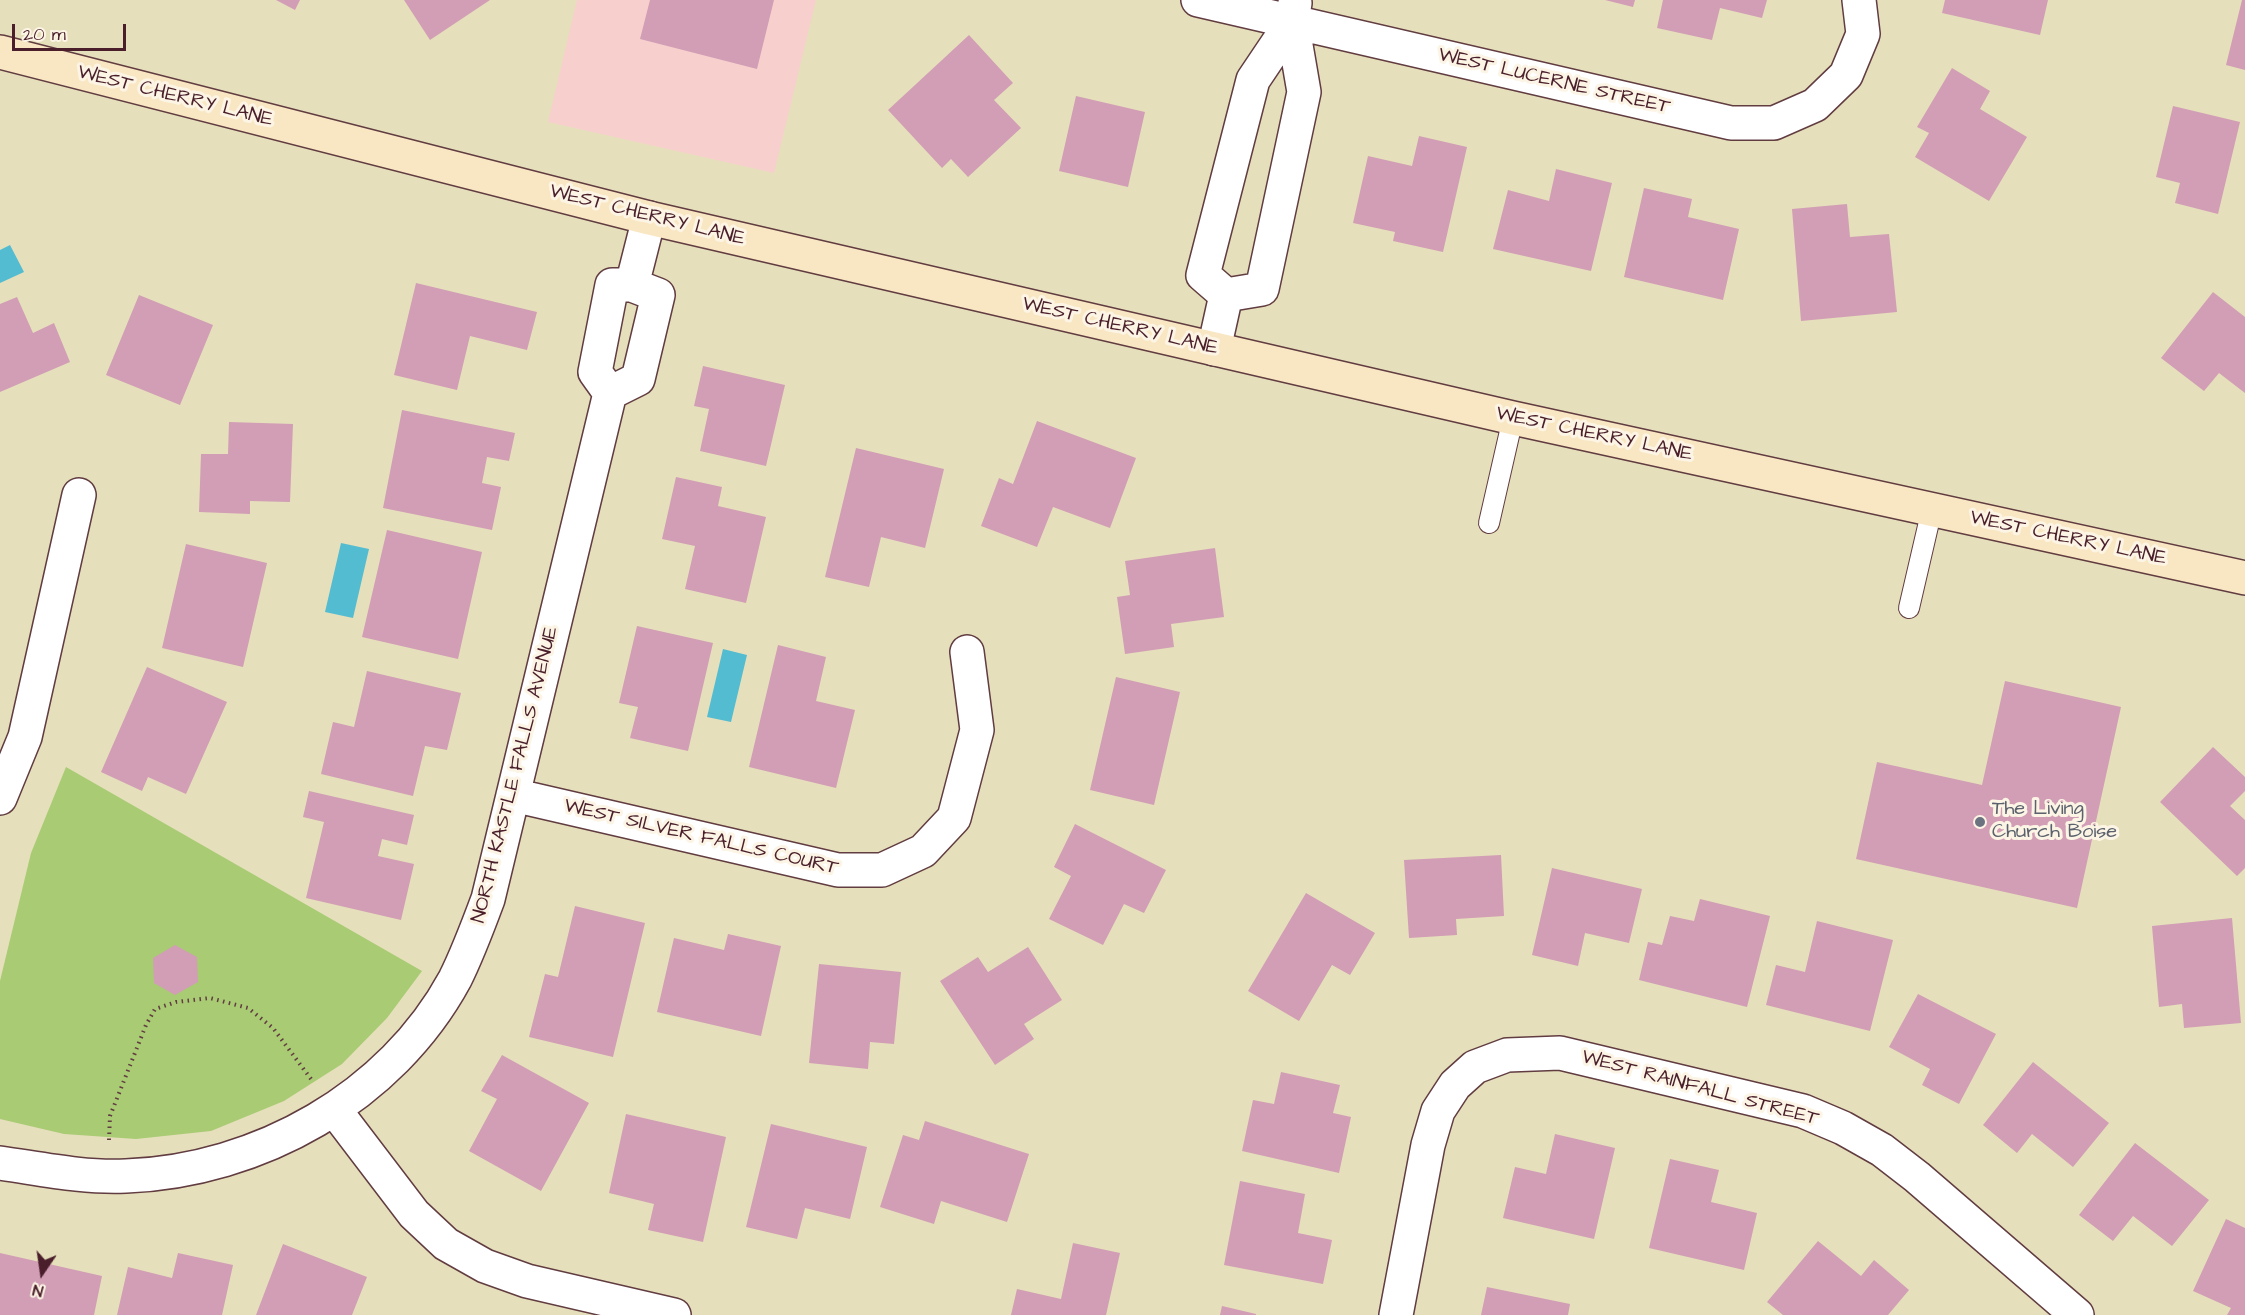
<!DOCTYPE html>
<style>
body{margin:0}
#map{position:relative;width:2245px;height:1315px;overflow:hidden;background:#e6dfbb;font-family:"Architects Daughter",sans-serif}
canvas{display:block}
.north{position:absolute;left:12px;top:1243px;width:60px;height:60px;-webkit-text-stroke:4px #fcf5e5;paint-order:stroke;rotate:193deg;font-size:16px;font-weight:700;line-height:24px;text-align:center;color:#4a1f2b}
.north::after{content:'';display:block;margin:auto;width:21px;height:27px;background:#4a1f2b;clip-path:polygon(50% 0,100% 100%,50% 72%,0 100%)}
.scale{position:absolute;left:12px;top:24px;width:114px;height:27px;box-sizing:border-box;border:3px solid #4a1f2b;border-top:0;padding-left:8px;font-size:18px;line-height:21px;white-space:nowrap;color:#4a1f2b;-webkit-text-stroke:4px #fcf5e5;paint-order:stroke}
</style>
<div id="map">
<canvas width="2245" height="1315"></canvas>
<div class="north">N</div>
<div class="scale">20 m</div>
</div>
<script>
const g = document.querySelector('canvas').getContext('2d');
g.lineJoin = 'round';
function paint(path, color) { g.fillStyle = color; g.fill(path, 'evenodd'); }
function stroke(path, color, width, dash) { g.strokeStyle = color; g.lineWidth = width; g.lineCap = dash ? 'butt' : 'round'; g.setLineDash(dash || []); g.stroke(path); }
function drawText(font, color, halo, rows, align = 'center') {
  g.font = font + ' "Architects Daughter",sans-serif'; g.lineWidth = 6; g.setLineDash([]); g.textBaseline = 'middle'; g.strokeStyle = halo; g.fillStyle = color; for (const [text, x, y, turn = 0] of rows) {
    g.save(); g.translate(x, y); g.rotate((+turn || 0) * Math.PI / 180); g.textAlign = isNaN(turn) ? turn : align; if (halo) g.strokeText(text, 0, 0); g.fillText(text, 0, 0); g.restore();
  }
}
const built = new Path2D(`
 M577,0h239l-42,173 -226,-51z`);
const green = new Path2D(`
 M66,767l356,204 -35,47 -45,46 -58,37 -73,30 -75,8 -72,-5 -64,-15v-138l31,-128z`);
const water = new Path2D(`
 M10,245l14,27 -24,11v-33z
 M341,543l28,6 -16,69 -28,-6z
 M723,649l24,6 -16,67 -24,-5z`);
const building = new Path2D(`
 M276,0h24l-5,10z
 M404,0h86l-60,40z
 M650,0h124l-17,69 -117,-30z
 M1605,0h30l-2,7z
 M1663,0h104l-5,18 -42,-10 -8,32 -55,-12z
 M1945,0h103l-8,35 -98,-22z
 M2242,0h3v70l-19,-5z
 M969,35l44,48 -19,17 27,28 -53,49 -17,-18 -9,9 -54,-58z
 M1952,68l38,23 -10,18 47,28 -38,64 -74,-44 14,-24 -12,-6z
 M1076,96l69,16 -17,75 -69,-16z
 M2173,106l67,16 -22,92 -43,-11 5,-20 -24,-6z
 M1419,136l48,11 -24,105 -50,-11 2,-9 -42,-9 15,-67 44,10z
 M1556,169l56,14 -21,88 -98,-22 15,-59 41,11z
 M1644,188l48,11 -4,18 51,12 -16,71 -99,-23z
 M1847,204l3,33 39,-3 8,78 -96,9 -9,-112z
 M416,283l121,29 -10,38 -57,-14 -13,54 -63,-15z
 M2213,292l32,25v76l-26,-20 -15,18 -43,-33z
 M139,295l74,30 -33,80 -74,-30z
 M17,297l16,36 21,-10 16,39 -70,30v-88z
 M703,366l82,19 -19,81 -66,-15 9,-42 -15,-3z
 M402,410l113,23 -6,28 -22,-4 -5,26 19,4 -9,43 -109,-22z
 M1037,421l99,37 -26,70 -57,-21 -16,40 -56,-21 18,-48 14,6z
 M229,422l64,2 -3,78 -40,-1v13l-51,-2 2,-58h27z
 M856,448l88,21 -19,79 -44,-11 -12,50 -44,-10z
 M676,477l46,10 -4,19 48,11 -20,86 -61,-14 10,-43 -33,-7z
 M387,530l95,22 -24,107 -96,-22z
 M186,544l81,19 -24,104 -81,-19z
 M1215,548l9,69 -53,7 3,23 -49,7 -8,-57 13,-2 -5,-34z
 M637,626l76,17 -25,108 -58,-13 8,-31 -19,-4z
 M778,645l48,12 -10,44 39,9 -19,78 -87,-21z
 M147,667l80,35 -41,92 -38,-17 -6,14 -41,-19z
 M367,671l94,22 -14,57 -22,-4 -12,50 -92,-22 12,-52 21,5z
 M1116,677l64,15 -26,113 -64,-15z
 M2005,681l116,26 -44,201 -221,-49 21,-97 105,23z
 M2213,747l32,30v14l-15,15 15,14v48l-8,8 -77,-74z
 M309,791l105,24 -7,30 -25,-6 -4,17 36,8 -13,56 -95,-22 18,-76 -21,-5z
 M1075,824l91,46 -22,43 -20,-9 -21,41 -54,-26 22,-43 -17,-9z
 M1501,855l3,61 -48,3 1,16 -48,3 -5,-78z
 M1552,868l90,21 -13,54 -44,-10 -7,33 -46,-11z
 M1306,893l69,40 -25,42 -18,-10 -33,56 -51,-30z
 M1700,899l70,17 -23,91 -108,-27 9,-38 14,3 8,-29 24,5z
 M575,906l70,17 -32,134 -84,-20 16,-63 13,3z
 M2232,918l9,105 -57,5 -2,-24 -23,3 -7,-81z
 M1817,921l76,19 -23,91 -104,-26 10,-40 29,7z
 M728,934l53,12 -20,90 -104,-24 17,-74 50,12z
 M175,945l22,12 1,25 -23,13 -21,-12 -1,-25z
 M1028,947l34,53 -38,24 10,15 -39,26 -55,-84 38,-24 10,15z
 M819,964l82,8 -7,72 -24,-2 -2,27 -59,-6z
 M1918,994l78,40 -37,70 -37,-19 8,-16 -41,-22z
 M502,1055l87,48 -48,88 -72,-40 28,-52 -16,-8z
 M2033,1062l76,61 -36,44 -41,-33 -15,19 -34,-28z
 M1281,1072l59,13 -7,28 18,4 -12,56 -97,-22 11,-51 21,4z
 M626,1114l100,23 -23,105 -55,-12 6,-26 -45,-11z
 M925,1121l104,33 -22,68 -66,-21 -7,23 -54,-17 23,-72 16,5z
 M771,1124l96,23 -17,72 -45,-11 -8,31 -51,-12z
 M1555,1134l60,14 -21,91 -91,-21 12,-51 31,7z
 M2135,1143l74,57 -37,46 -39,-30 -20,25 -34,-26z
 M1670,1159l49,11 -8,32 46,11 -13,57 -95,-22z
 M1240,1181l65,13 -7,39 34,7 -9,44 -99,-19z
 M2226,1219l19,9v87h-18l4,-7 -38,-17z
 M1818,1241l43,35 13,-16 35,30 -21,25h-105l-16,-13z
 M1073,1243l47,10 -14,62h-95l6,-26 44,10z
 M283,1244l84,33 -15,38h-96z
 M0,1253l102,23 -8,39h-94z
 M178,1253l55,12 -11,50h-105l11,-48 44,11z
 M1487,1287l83,17 -2,11h-87z
 M1222,1306l34,8v1h-36z`);
const path = new Path2D(`
 M109,1140l1,-24 36,-91 9,-16 21,-7 34,-4 38,10 25,20 38,51`);
const lane = new Path2D(`
 M1489,523l24,-105
 M1909,608l23,-99`);
const street = new Path2D(`
 M1198,0l533,123h43l41,-18 31,-30 17,-41 -4,-34
 M1292,22l-39,58 -50,195 23,20 36,-6 42,-197 -12,-70 3,-19
 M632,285l17,-67
 M1214,349l12,-54
 M513,795l325,75h44l41,-19 31,-33 23,-88 -10,-78
 M0,798l25,-61 54,-242
 M334,1109l80,105 32,30 39,22 42,15 147,34
 M0,1163c42,6 84,15 126,13 133,-5 265,-79 329,-197 13,-26 23,-53 33,-80l122,-506 -15,-21 17,-87h20l26,10 -20,84 -28,14
 M1396,1315l32,-170 10,-34 17,-26 20,-18 32,-12 53,-2 243,58 40,17 39,22 35,27 160,138`);
const secondary = new Path2D(`
 M0,52l649,166 864,200 732,160`);
const markers = [
 [1980,822,6,"#6b7280"]
];
const streetNames = [
 ["WEST LUCERNE STREET",1554,82,13],
 ["WEST CHERRY LANE",175,97,14],
 ["WEST CHERRY LANE",647,216,14],
 ["WEST CHERRY LANE",1120,327,13],
 ["WEST CHERRY LANE",1594,435,12],
 ["WEST CHERRY LANE",2068,539,12],
 ["NORTH KASTLE FALLS AVENUE",516,775,-76],
 ["WEST SILVER FALLS COURT",701,838,13],
 ["WEST RAINFALL STREET",1700,1089,15]
];
const worshipNames = [
 ["The Living",1992,810],
 ["Church Boise",1992,833]
];
paint(built, '#f7d0cd');
paint(green, '#a8cb74');
paint(water, '#53bcd1');
paint(building, '#d19eb5');
stroke(lane, '#613c41', 22);
stroke(street, '#613c41', 36);
stroke(secondary, '#613c41', 36);
stroke(path, '#613c41', 4, [1.5, 4.5]);
stroke(lane, '#fff', 20);
stroke(street, '#fff', 33);
stroke(secondary, '#f9e7c3', 33);
for (const [x, y, r, color] of markers) { const dot = new Path2D(); dot.arc(x, y, r, 0, 2 * Math.PI); g.fillStyle = color; g.fill(dot); stroke(dot, '#fcf5e5', 2); }
drawText('20px', '#4a1f2b', '#fcf5e5', streetNames);
drawText('20px', '#5b616d', '#fcf5e5', worshipNames, 'left');
</script>
